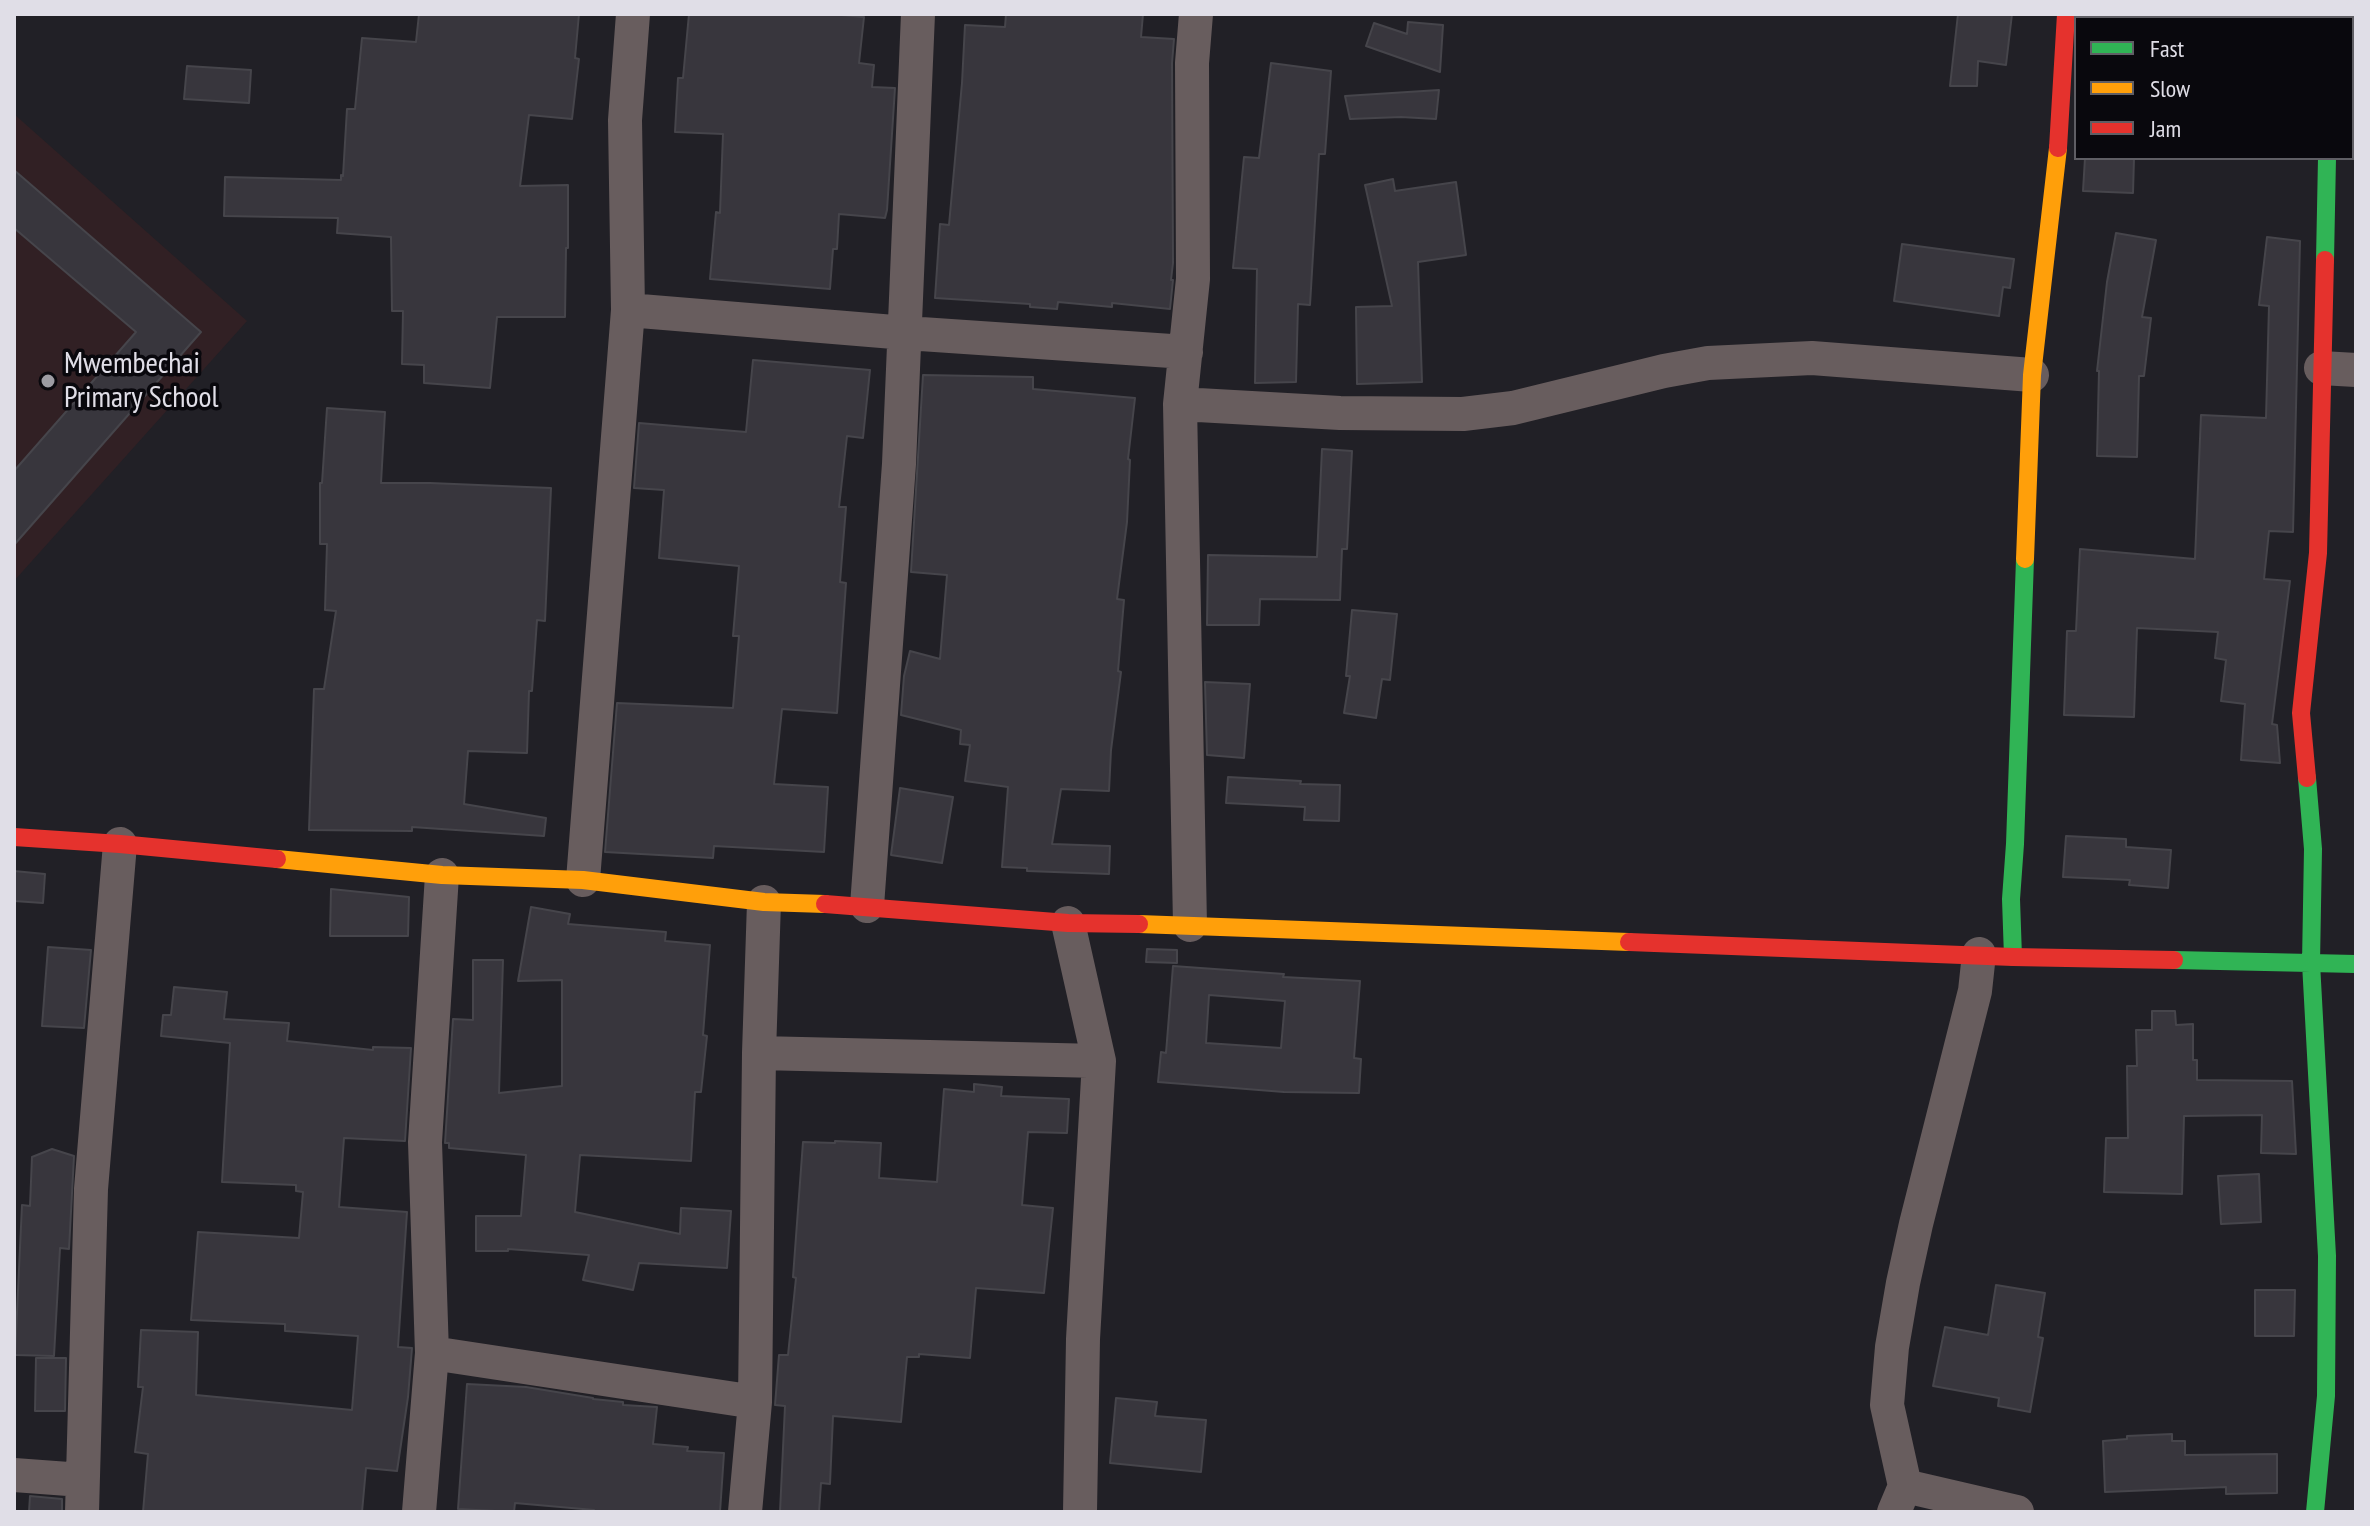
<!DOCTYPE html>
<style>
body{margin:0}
#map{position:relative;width:2370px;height:1526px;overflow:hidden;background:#212026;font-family:"PT Sans Narrow",sans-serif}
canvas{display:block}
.frame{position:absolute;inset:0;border:16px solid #e0dee7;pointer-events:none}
.legend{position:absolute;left:2074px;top:16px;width:280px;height:144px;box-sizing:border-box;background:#09080d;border:2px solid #5f5e64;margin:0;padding:10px 14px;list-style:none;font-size:24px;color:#e0dee7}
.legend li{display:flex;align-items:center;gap:16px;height:40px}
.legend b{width:40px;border:2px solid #5f5e64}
</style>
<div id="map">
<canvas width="2370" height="1526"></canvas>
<div class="frame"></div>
<ul class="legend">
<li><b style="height:10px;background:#30b455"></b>Fast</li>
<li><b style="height:10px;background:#ff9f0a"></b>Slow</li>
<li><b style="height:10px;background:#e5322d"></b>Jam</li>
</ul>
</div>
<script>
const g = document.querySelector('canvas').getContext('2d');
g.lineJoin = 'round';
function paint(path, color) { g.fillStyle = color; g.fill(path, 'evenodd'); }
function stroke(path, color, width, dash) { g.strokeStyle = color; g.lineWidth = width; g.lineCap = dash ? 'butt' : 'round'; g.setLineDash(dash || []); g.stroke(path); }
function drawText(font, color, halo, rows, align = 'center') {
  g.font = font + ' "PT Sans Narrow",sans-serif'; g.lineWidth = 7; g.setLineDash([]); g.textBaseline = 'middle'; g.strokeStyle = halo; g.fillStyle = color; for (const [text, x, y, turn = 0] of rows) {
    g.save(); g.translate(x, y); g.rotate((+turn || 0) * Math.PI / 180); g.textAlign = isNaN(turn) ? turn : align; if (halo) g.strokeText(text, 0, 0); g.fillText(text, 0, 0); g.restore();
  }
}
const education = new Path2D(`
 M14,114l233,207 -233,260z`);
const building = new Path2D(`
 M419,14h160l-4,44 4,1 -7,60 -43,-4 -9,71 48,-1v63h-2l-1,69h-68l-7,71 -66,-5v-18l-22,-1 1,-53h-11l-1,-74 -54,-4 1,-15 -114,-2 1,-39 116,3v-5l2,1 4,-67h8l7,-71 54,4z
 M689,14h141l34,3 -5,46 15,2 -2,22 23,1 -8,122 -2,8 -46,-4 -2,35h-4l-3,40 -120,-10 6,-67 4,1 3,-79 -48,-2 3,-54h5z
 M1006,14h137l-2,23 33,2 -2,24 1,200 -2,17h2l-3,29 -58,-6v4l-54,-5 -1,7 -27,-2v-3l-95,-6 5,-74 9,1 13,-142 3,-58 40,2z
 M1958,14h54l-6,51 -28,-4 -1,25h-27z
 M1408,22l35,3 -3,47 -74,-26 8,-23 33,11z
 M1271,63l60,8 -6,83h-6l-9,151 -12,-1 -2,78 -41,1 2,-114 -24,-1 11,-111 15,1z
 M187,66l64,4 -2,33 -65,-4z
 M1439,90l-3,29 -35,-2 -51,2 -5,-23z
 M2085,158h49l-1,35 -50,-2z
 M14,170l187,162 -187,213v-74l122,-139 -122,-104z
 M1393,179l2,12 61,-9 10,73 -48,7 4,120 -65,2 -1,-77 36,-1 -27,-121z
 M2116,233l40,7 -14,77 9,1 -7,58h-5l-2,81 -40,-1 2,-85h-2l10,-89z
 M2267,237l33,4 -7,291 -24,-1 -5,48 26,2 -18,143 5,1 3,38 -39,-3 4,-56 -24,-3 5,-41 -11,-2 3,-26 -81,-4 -3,89 -70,-2 3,-84h9l4,-82 115,10 6,-144 65,3 3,-112 -10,-1z
 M1902,244l112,15 -4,29 -7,-1 -4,29 -105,-15z
 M753,360l117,10 -7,68 -16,-2 -8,71h7l-6,75 6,1 -9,130 -55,-4 -8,75 54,3 -4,65 -110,-6 -1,12 -108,-6 12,-149 116,5 6,-72h-6l6,-70 -80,-8 5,-68 -30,-2 5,-65 107,9z
 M923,375l110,2v12l102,9 -7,61 2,1 -3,62 -10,77 7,1 -6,71 3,1 -10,78 -2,41 -48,-2 -9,55 58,2 -1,28 -82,-3v-3l-25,-1 6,-80 -43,-6 5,-36 -10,-1 1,-14 -60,-15 3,-39 6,-25 30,8 7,-84 -36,-3z
 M327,408l58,4 -4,71h49l121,5 -6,133 -8,-1 -5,71h-3l-2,62 -59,-2 -4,53 82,14 -2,18 -132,-9v4l-103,-1 5,-141h10l12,-78 -11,-1 2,-66h-7v-61h2z
 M1322,449l30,2 -5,98h-5l-2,51 -80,-1 -1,26h-52l1,-70 109,2z
 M1352,610l45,4 -7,66 -8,-1 -6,39 -32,-5 6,-37h-4z
 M1205,682l45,2 -6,74 -37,-3z
 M1228,777l73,4 -1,3 40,1 -1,36 -35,-1 1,-13 -79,-4z
 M900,788l53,9 -11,66 -51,-8z
 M2066,836l60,3v8l45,3 -3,38 -39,-3 1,-5 -67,-3z
 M14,871l31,3 -2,29 -29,-2z
 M331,889l78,8 -1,39h-78z
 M531,907l39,7 -2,10 98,8 -1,9 45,4 -7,90 4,1 -6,56h-6l-4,69 -111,-6 -5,57 105,22 1,-26 50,3 -4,57 -88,-5 -6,27 -50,-10 6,-25 -81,-6v2h-32v-35h45l5,-61 -77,-7v-5h-4l8,-124 20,1v-60h30l-4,133 63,-7v-106l-44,1z
 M48,947l43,3 -7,78 -42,-2z
 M1147,949l30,1v13l-31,-1z
 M1173,966l111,8 -1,3 77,4 -6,77 7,1 -2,34 -75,-1 -126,-10 3,-30 5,1zM1209,995l76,6 -4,47 -75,-5z
 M174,987l53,5 -3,27 65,4 -2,18 86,9v-3l38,1 -6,93 -61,-3 -5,69 68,5 -9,135 14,1 -4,49 -11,74 -31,-3 -4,44h-219l5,-58 -13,-2 8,-65h-5l3,-57 57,2 -2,63 156,15 6,-74 -73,-5v-7l-94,-4 7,-88 101,6 4,-46 -7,-1v-6l-74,-3 8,-139 -69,-7 2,-21h8z
 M2152,1011h23l1,14 17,-1v36h4v20l95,1 4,73 -35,-1 1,-38 -78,1 -2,78 -78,-2 2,-54h22l-1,-72h10l-1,-36h16z
 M974,1084l28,3 -1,9 68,3 -2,34 -39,-1 -6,73 31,3 -9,85 -68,-5 -6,70 -51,-4v3h-12l-6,65 -68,-6 -3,68 -9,-1 -2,29h-39l5,-106 -10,-1 4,-50h9l8,-77 -3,-1 10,-135 32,1v-2l46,2 -2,35 58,4 7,-93 30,3z
 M52,1149l22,7 -5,93 -9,-1 -6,108 -39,-1 7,-150 8,1 2,-49z
 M2259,1174l2,48 -40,2 -3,-48z
 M1996,1285l49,8 -7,44 5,1 -13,74 -32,-6 1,-8 -66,-12 12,-59 43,8z
 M2255,1290h40l-1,46h-39z
 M36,1358h30l-1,53h-30z
 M467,1384l59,3 67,11v1l30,3v3l34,2 -4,37 35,3 -1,4 37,2 -4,59h-126v-2l-79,-7 -1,9 -56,-3z
 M1116,1398l41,4 -2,14 51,4 -5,52 -91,-9z
 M2172,1434v7h13v14l92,-1v39l-51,1v-7l-121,5 -2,-51 24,-2v-3z
 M30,1496l32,3v13h-33z`);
const street = new Path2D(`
 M2330,18l1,-4
 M2352,131h4
 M628,310l278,23 280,19
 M2321,368l35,2
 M1180,404l160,9 123,1 50,-6 151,-37 44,-8 104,-5 220,17
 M583,880l45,-570 -3,-190 8,-106
 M867,906l32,-442 19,-450
 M1068,923l31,138 -16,278 -3,173
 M1190,925l-10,-521 13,-125 -1,-216 4,-49
 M759,1053l340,8
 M432,1353l323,49
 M14,1475l68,5
 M1905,1486l112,26
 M82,1512l9,-323 29,-345
 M419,1512l13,-159 -7,-211 17,-267
 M745,1512l10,-110 4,-349 5,-151
 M1894,1512l11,-26 -18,-81 5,-58 11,-64 13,-59 59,-233 4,-37`);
const fast = new Path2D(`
 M2325,260l2,-102
 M2307,778l6,71 -2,114 16,293 -1,140 -11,116
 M2013,957l-2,-58 4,-55 10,-285
 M2174,960l182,4`);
const slow = new Path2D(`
 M2025,559l7,-184 26,-227
 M277,859l165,16 141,5 181,22 61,2
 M1139,924l490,18`);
const jam = new Path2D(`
 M2058,148l8,-134
 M2307,778l-6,-65 17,-160 7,-293
 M14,837l106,7 157,15
 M825,904l243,19 71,1
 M1629,942l384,15 161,3`);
const markers = [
 [48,381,8,"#9d9ca3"]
];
const poiNames = [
 ["Mwembechai",64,364],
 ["Primary School",64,398]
];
paint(education, '#312024');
paint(building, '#38363d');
stroke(building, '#46454b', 2);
stroke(street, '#685d5e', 34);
stroke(fast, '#30b455', 18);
stroke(slow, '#ff9f0a', 18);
stroke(jam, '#e5322d', 18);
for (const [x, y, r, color] of markers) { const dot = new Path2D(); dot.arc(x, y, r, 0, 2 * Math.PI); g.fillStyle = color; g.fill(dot); stroke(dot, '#09080d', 3); }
drawText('30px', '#e0dee7', '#09080d', poiNames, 'left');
</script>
